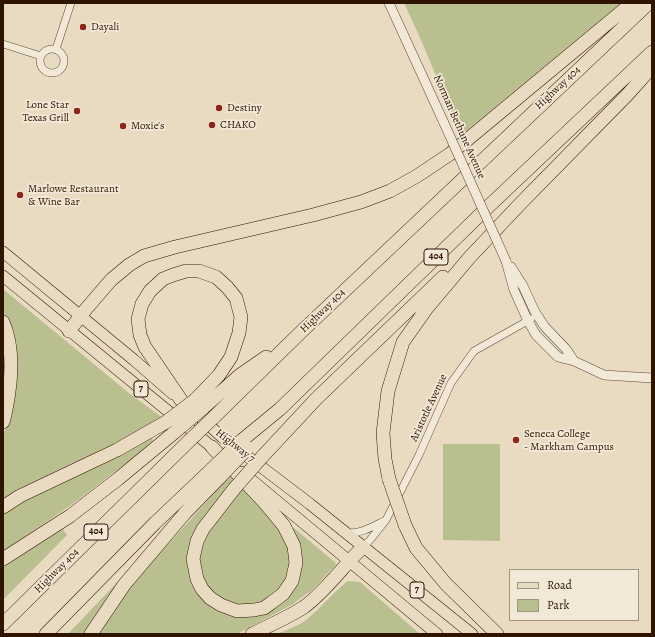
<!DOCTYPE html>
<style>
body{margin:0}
#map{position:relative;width:655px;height:637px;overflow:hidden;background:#e9dbc1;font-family:Alegreya,serif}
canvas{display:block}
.frame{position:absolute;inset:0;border:4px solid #2f1500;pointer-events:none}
.legend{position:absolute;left:509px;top:569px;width:130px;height:52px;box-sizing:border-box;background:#f1e8d7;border:1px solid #a39481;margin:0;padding:5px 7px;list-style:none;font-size:12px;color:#2f1500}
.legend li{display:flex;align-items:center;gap:8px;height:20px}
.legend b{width:20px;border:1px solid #a39481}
</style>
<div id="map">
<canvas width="655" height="637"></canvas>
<div class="frame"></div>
<ul class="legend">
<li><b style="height:5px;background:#e9dbc1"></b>Road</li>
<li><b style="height:11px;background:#babf90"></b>Park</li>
</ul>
</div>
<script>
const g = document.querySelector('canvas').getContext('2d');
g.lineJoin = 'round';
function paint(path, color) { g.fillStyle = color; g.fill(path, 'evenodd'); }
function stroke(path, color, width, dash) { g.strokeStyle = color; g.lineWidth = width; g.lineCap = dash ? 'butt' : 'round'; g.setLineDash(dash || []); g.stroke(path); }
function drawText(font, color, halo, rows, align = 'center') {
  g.font = font + ' Alegreya,serif'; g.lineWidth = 3.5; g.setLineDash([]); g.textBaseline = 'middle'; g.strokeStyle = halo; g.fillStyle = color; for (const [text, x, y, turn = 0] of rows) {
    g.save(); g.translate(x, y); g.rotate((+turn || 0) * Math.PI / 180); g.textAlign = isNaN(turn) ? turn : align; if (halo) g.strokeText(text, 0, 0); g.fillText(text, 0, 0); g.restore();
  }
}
const green = new Path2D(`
 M404,3h217l-160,132 -40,-95z
 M3,289l126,104 34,25 -30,18 -130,64v-66l4,-8 8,-77 -12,-38z
 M151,436l2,4c-12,12 -26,22 -40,33 -35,28 -72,53 -110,78v-40z
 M443,444h57v97l-57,-1z
 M233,473l6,5 -37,46 -4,64 48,26 50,-32 -5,-52 3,-2 42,35 -1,3 -22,23 -20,15 -56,30h-139l17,-28 24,-30z
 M244,486l16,14 30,47v27l-8,15 -14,11 -17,6 -24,-3 -13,-9 -8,-8 -6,-12 -1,-20 11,-24z
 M62,528l5,7 -64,65v-35z
 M125,574l-42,60h-15z
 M348,581l12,1 60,52h-143c9,-4 21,-8 29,-14 15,-12 27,-28 42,-39z`);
const minor = new Path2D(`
 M3,44l38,12
 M40 61a12 12 0 1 1 24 0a12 12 0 1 1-24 0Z
 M56,49l15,-46
 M347,533c13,1 25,-6 37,-12
 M363,547l7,-7 16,-20 33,-65 32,-72 23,-32 57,-32`);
const tertiary = new Path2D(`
 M389,3l55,120
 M506,261l8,29 14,31 8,14 22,22 16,4 30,14 48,3
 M511,267l12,19 12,26 10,15 21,22 8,12`);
const primary = new Path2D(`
 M3,252l131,108 39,34
 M3,276l215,176
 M191,409l31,28 88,67 162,130
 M242,472l195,162`);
const motorway = new Path2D(`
 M3,322c11,25 9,55 4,82 -1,6 -2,12 -4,18
 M69,331l17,-22 25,-29 18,-15 15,-9 31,-9 138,-32 48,-13 29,-11 27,-15 33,-22 182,-151
 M181,400l-36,-53 -5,-12 -2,-16 4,-15 8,-13 13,-12 10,-4 13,-4h13l17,6 11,10 9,11 5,19 -2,16 -8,24 -12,18 -24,25
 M202,409l38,-34 26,-18
 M213,418l88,-86 348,-329
 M241,441l39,-32 210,-204 162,-153
 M212,447l53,56 19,23 10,20 2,17 -4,18 -9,13 -12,9 -7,5 -10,2 -17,1 -16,-6 -11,-7 -8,-9 -5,-10 -4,-20 4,-18 6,-12 31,-40
 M262,457l54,-58 127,-122
 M389,479l-4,-20 -2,-26 5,-42 15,-49 24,-34 42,-50 51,-54 108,-110 24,-27
 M3,507l17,-11 97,-46 49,-28
 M405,525l11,23 30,36 51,50
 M3,559l67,-43 48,-37 58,-48
 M3,624l186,-183
 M46,634l109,-111 57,-54
 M91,634l33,-49 61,-72 35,-36
 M252,634c16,-8 37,-17 52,-27 23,-17 39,-41 59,-60`);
const tertiaryBridge = new Path2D(`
 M444,123l62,138`);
const motorwayBridge = new Path2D(`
 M166,422l29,-22
 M176,431l26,-22
 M189,441l24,-23
 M212,469l29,-28
 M220,477l28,-29
 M389,479l16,46
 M234,489l28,-32`);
const markers = [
 [83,27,4,"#8f2418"],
 [219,108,4,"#8f2418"],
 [77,111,4,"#8f2418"],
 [212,125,4,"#8f2418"],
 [123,126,4,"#8f2418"],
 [20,195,4,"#8f2418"],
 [516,440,4,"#8f2418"]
];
const shields = [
 [436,257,24],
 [141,389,14],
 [96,532,24],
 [417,590,14]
];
const shieldNames = [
 ["404",436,257],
 ["7",141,389],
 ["404",96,532],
 ["7",417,590]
];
const poiNames = [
 ["Dayali",91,27],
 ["Lone Star",69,105,"right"],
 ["Texas Grill",69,118,"right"],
 ["Destiny",227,108],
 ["CHAKO",220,125],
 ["Moxie's",131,126],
 ["Marlowe Restaurant",28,189],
 ["& Wine Bar",28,202],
 ["Seneca College",524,434],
 ["- Markham Campus",524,447]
];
const streetNames = [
 ["Highway 404",558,88,-43],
 ["Norman Bethune Avenue",459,127,66],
 ["Highway 404",323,311,-44],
 ["Aristotle Avenue",429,408,-65],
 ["Highway 7",235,446,38],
 ["Highway 404",57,571,-45]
];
paint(green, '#babf90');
stroke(minor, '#5e4630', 8);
stroke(tertiary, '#5e4630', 10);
stroke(primary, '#2f1500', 12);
stroke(motorway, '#2f1500', 14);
stroke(minor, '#f1e8d7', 7);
stroke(tertiary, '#f1e8d7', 9);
stroke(primary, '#e9dbc1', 11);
stroke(motorway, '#e9dbc1', 13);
stroke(tertiaryBridge, '#5e4630', 10, []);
stroke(motorwayBridge, '#2f1500', 14, []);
stroke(tertiaryBridge, '#f1e8d7', 9);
stroke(motorwayBridge, '#e9dbc1', 13);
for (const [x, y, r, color] of markers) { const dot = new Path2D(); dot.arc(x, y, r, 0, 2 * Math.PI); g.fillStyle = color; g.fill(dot); stroke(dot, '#f1e8d7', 1.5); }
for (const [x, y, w] of shields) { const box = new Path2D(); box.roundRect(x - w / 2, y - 8, w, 16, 3); g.fillStyle = '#f1e8d7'; g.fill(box); stroke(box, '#2f1500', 1); }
drawText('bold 10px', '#2f1500', null, shieldNames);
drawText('11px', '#2f1500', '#f1e8d7', poiNames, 'left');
drawText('11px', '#2f1500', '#f1e8d7', streetNames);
</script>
